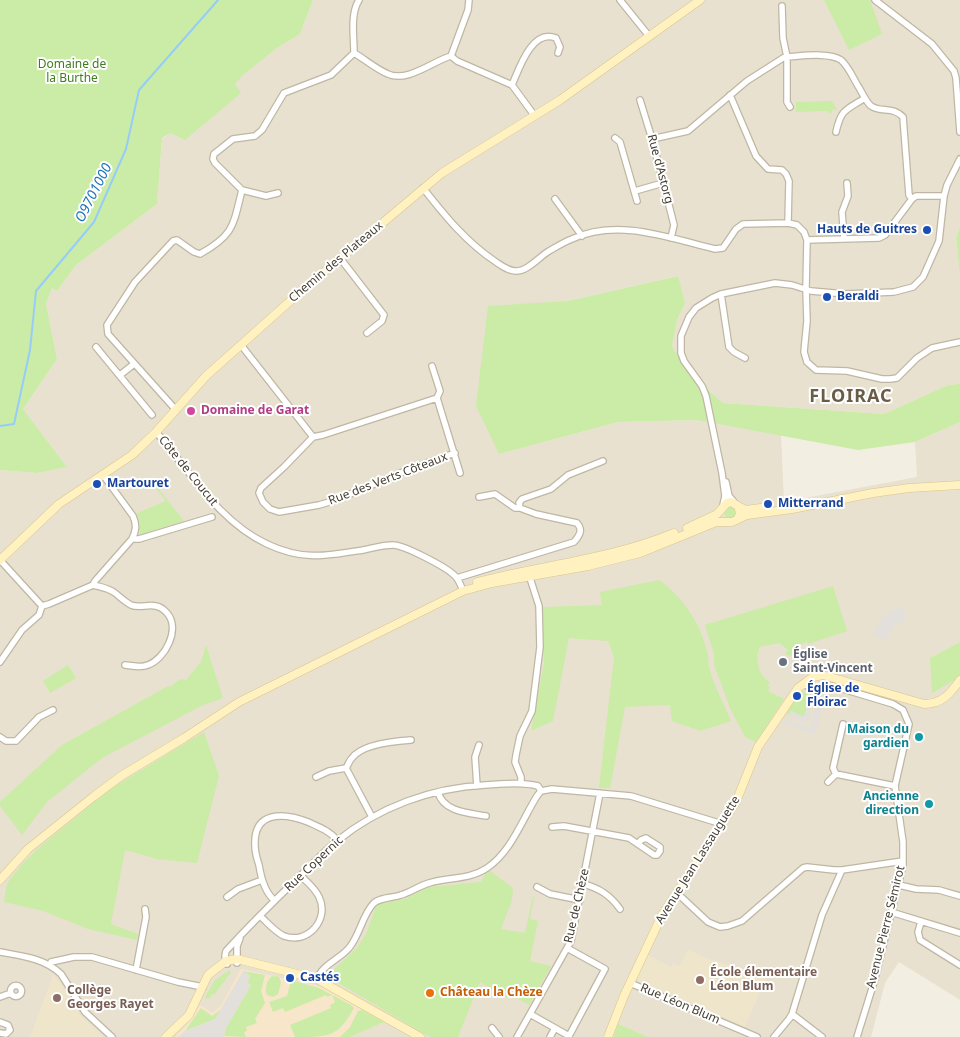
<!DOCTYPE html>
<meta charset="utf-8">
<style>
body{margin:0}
canvas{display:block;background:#f3eee2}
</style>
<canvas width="960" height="1037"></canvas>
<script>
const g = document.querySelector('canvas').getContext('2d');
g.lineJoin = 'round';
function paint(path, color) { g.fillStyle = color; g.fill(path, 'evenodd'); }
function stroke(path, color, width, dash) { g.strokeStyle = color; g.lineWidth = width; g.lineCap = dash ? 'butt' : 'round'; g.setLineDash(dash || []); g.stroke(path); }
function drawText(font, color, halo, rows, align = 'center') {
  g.font = font + ' "Noto Sans",sans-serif'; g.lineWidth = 4; g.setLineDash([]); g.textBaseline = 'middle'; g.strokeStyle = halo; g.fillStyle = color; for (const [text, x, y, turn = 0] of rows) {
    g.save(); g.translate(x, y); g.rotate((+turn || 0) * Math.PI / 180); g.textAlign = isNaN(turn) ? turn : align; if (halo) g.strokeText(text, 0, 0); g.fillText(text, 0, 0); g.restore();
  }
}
const residential = new Path2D(`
 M313,0h647v227l-4,11 4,39v107l-12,1 -64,29 -161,-11 -35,-31 -16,-26 5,-26 8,-17 -8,-27 -109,25 -80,6 11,147 119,-32 80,-2 83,15 3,67 133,-25 -2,-35 45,-20v220l-30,16 30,19v323l-61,-38 -14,21 -14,54h-871v-567l37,3 30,-6 -44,-58 34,-50 -11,-55 6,-16 5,3 19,-26 81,-61 5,-65 115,-91 23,-14z`);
const commercial = new Path2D(`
 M241,969l79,17 64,36 -34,15h-175l12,-12 13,-20 12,8 9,-7z`);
const education = new Path2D(`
 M688,949l13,7 65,22 -21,49 -77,-34 -2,2 -27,-13 -1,-7 10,-20 23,12 2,-4 7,3z
 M53,975l7,7 20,33 24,22h-74z`);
const green = new Path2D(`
 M0,0h313l-13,34 -23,14 -34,27 -8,9 6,9 -56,47 -15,-7 -8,5 -5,66 -81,61 -19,26 -5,-3 -6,16 11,55 -34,50 44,58 -30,6 -37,-3z
 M824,0h46l12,34 -33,16z
 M832,101l5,9 -4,-1 -2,5 -4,-3 -31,1v-10z
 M960,227v50l-4,-39z
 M678,276l7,27 -8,17 -5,26 16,26 35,31 161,11 64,-29 12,-1v38l-45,20 -57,8 -161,-30 -79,2 -119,32 -23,-48 12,-100 80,-5z
 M153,482l31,39 -44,14v-12l-3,-10 29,-12 -14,-18z
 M724 512a6 6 0 1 1 12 0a6 6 0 1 1-12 0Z
 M659,580c24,17 42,44 48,72 2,5 1,11 2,15 5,19 15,37 22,54l-31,10 -28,-10 -2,-16 -45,2 -15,81h-11l15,-131 -6,-16 -39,-3 -16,83 -22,10 13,-68 -1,-56 59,-2 -2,-13z
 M833,586l14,45 -39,13 -1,-2 -9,3 -7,11 -6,-2 3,-4 -8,-7 -21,4v5l-2,1c1,12 1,23 13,29l-2,3 2,2 -2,4 16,8 -28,43 -11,-5 -15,-29 -8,-22 -8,-21v-11l-9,-29z
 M960,642v35l-28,16 -2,-35z
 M206,645l17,53 -20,7 -101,53 -55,44 -25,33 -22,-29v-4l62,-57 106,-59 2,1 10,-8 6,1 15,-18z
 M68,665l8,13 -26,15 -7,-12z
 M803,692l7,3 -6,22 -13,-6 -2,4 -3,-1 13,-20z
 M204,732l15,44 -22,87 -40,-4 -32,-9 -14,74 27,10 -1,6 -49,-11 -45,-18 -39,-9 2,-14 2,-6 15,-19 20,-19 69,-56z
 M490,871l23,17 -1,12 -11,29 24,4 8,-37 1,1 -4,22 8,2 -8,40 21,5 -22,39 -19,-11 -3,4 -27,-16 -22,55h-26l-6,-2 -99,-59 30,-28 9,-14 11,-30 28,-5 23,-12 53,-5 4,-8z
 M230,970l1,2 -17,23 -2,-1 -3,5 -4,-2 10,-17z
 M243,971l22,4 -4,16 4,12 -10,16 2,4 -11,4 1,4 -3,1 2,5 -22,-1 2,-8 25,-43 -4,-2 3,-7z
 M272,976l7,1 2,6 -3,11 -5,3 -6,-2c-3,-6 0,-15 5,-19z
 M291,980l28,8 32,17 3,3c-16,29 -24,29 -59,29l-5,-12 41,-17 -1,-3 5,-3 -3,-7 -5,2 -1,-2 -41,17 -2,-4 -10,4 -4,-10 18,-6z
 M201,1008l11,8 9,-7 -6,10 -30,12z
 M362,1010l22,12 -34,15h-10l10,-10 8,-16z
 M618,1024l30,13h-34z`);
const parking = new Path2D(`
 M903,606l3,14 -13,7 -7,13 -13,-5 9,-17 7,-6z
 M810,695l4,1 -5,23 -6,3 -14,-7 2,-4 13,6z
 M819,695h5l-9,40 -31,-12 2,-4 25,9z
 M243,971l7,5 -3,7 4,2 -25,43 -2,9h-46l7,-6 30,-12z`);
const stream = new Path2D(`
 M0,426l14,-2 16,-74 6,-59 58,-69 32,-73 13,-59 79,-90`);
const street = new Path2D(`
 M359,0c-9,14 -5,37 -5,53 12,7 22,16 34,21 19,9 45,-13 63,-18l6,5 55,24 22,30
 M620,0l29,36
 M875,0l57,44 22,27 2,7 4,54
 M782,6l1,32 4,19v45l3,5
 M451,56l17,-46 1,-10
 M512,85c7,-16 20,-57 44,-47l4,9 -2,6
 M730,95l26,61 12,13 14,1 4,4 3,7 -1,42
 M640,100l12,39 22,86 -3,13
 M836,132c5,-23 10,-22 29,-34
 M615,138l5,4 17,59
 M652,139l36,-8 59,-50 36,-23 4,-1c14,-1 43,-5 54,3 8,7 12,18 17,26 4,6 8,16 13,20 10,7 22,0 32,11l6,78 3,4
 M423,188c22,28 43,54 73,74 6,4 12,9 20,9 12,0 23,-14 33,-20 7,-4 15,-9 23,-12 46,-21 97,-1 143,10l8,-1 13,-19 7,-5 45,-1 9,2 7,7 3,8 -1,49 1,32 -3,31 3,10 9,8 31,1 35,8h8l7,-1 20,-20 15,-10 28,-6
 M242,190l24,6 12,-3
 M635,191l28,-8
 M555,199l27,37
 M844,239l-2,-27 6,-16 -1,-13
 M807,240l72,-2 6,-3 27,-36 4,-3h28
 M340,258l44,57 -2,6 -15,12
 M721,294l8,53 5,5 11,6
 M241,345l72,92 10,-2 114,-37
 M96,347l56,68
 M432,366l8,25 -3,7 23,75
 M120,375l14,-11
 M176,410l-68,-76 -1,-9 28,-43 38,-41 4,-1 17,12 6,2c34,-19 33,-28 42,-64l-27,-27 -2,-4 1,-5 19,-15 22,-3 7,-6 22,-37 47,-18 23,-22
 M156,432c35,40 62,89 111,112 36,17 59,12 96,6 10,-2 20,-5 30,-5 11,0 53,22 61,30 5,4 7,11 9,16
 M313,437l-29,30 -23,21 -2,5 4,9 7,7 9,3 40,-7 17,-5 79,-33 40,-14
 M726,482l3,14 6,7
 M723,505l2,-9 -3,-23 -16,-77 -4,-10 -18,-25 -3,-8v-17l8,-19 7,-9 16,-10 9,-4 54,-11 17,2 19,6 35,3 48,-2 19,-5 10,-10 16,-36 5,-45 3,-11 13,-26
 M520,508l-1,-5 3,-4 29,-10 17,-14 35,-14
 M132,539h7l73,-22
 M0,560l42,46
 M457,578l117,-36c6,-7 9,-12 3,-19l-41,-9 -16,-6h-5l-20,-14 -16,3
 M93,585c8,2 16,3 22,8 5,4 10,9 16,12 11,5 24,-6 36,8 14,16 -2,46 -19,52 -7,3 -15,1 -23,0
 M42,606l7,-2 44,-19 2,-4 37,-42c4,-8 5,-14 1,-23l-30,-41
 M0,662l22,-32 17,-15 3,-9
 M804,683l8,7h7l14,-4 60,18 10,6 6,14 -14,62 8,56v23l-29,117 -17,55
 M843,724l-10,44 3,6 59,12
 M0,737l6,4h10l23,-24 14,-7
 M346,768c2,-3 3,-7 6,-10 10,-14 44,-17 59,-18
 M316,777l13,-6 17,-3 26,49
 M828,782l8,-8
 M521,783v-6l-6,-15 1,-7 4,-19 12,-25 8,-64 -1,-41 -10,-31
 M477,786l-2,-29 4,-12
 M438,792c5,20 31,21 48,24
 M552,827l12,-1 65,12 25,17h3l3,-4v-4l-14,-9 -5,2 -3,4
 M583,884c16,4 27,11 37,25
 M899,885l17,4 23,1 21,6
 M537,887l13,7 30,6
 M677,893l31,29 12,5 8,-1 14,-5 61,-53 4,-1 27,3h8
 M227,897l11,-8 24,-9
 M274,900c-9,-8 -13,-22 -15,-35 -2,-6 -4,-12 -4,-19 -2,-35 28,-34 53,-24 11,5 22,9 29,18
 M891,912l69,21
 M260,916c7,6 15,16 24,20 24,9 46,-17 35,-39 -4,-9 -12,-15 -18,-21
 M921,922l-3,10 2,8 40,25
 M0,952c22,4 44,6 61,22l24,38 27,25
 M237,963v-17l3,-8
 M227,964l-2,-8 1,-5c23,-25 47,-49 72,-73 13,-12 25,-26 39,-37 42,-34 94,-53 148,-56 18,-1 36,-3 53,1l3,5
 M50,965l1,-3 23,-5h18l86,25 25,5
 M136,970l10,-53 -1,-8
 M317,979c5,-14 23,-20 32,-31 11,-13 13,-32 24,-44 6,-7 20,-6 28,-9 10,-3 18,-9 28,-12 20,-6 40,-3 58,-15 24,-16 35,-48 50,-72l4,-5 11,-2 79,7 91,28
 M630,983l127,54
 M10.5 991a5.5 5.5 0 1 1 11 0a5.5 5.5 0 1 1-11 0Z
 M0,997l11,-4
 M530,1014l39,22 36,-67 -38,-21
 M792,1014l30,23
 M0,1022l8,3 2,5 -4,4 -6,-1
 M492,1028l7,9
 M517,1037l54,-96 29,-148
 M550,1037l5,-9
 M774,1037l15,-18 3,-5 30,-99 20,-45 61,-9`);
const secondary = new Path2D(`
 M738,506l8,4 22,-3
 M687,528l30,-14 10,-11 4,-1 7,4 2,7 -2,6
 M0,560l59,-56 73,-49 24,-23 50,-56 92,-82 144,-121 118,-73 140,-100
 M477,582c65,-17 135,-23 197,-49
 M0,880l28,-31 65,-52 28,-21 63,-38 55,-36 224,-111 29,-8 96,-17 52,-13 76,-31h16l15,-7 45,-6 81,-16 36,-5 51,-3
 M166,1037l23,-22 19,-40 18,-14 11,-2 80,20 103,58
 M608,1037l16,-41 38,-81 74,-113 22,-55 40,-59 15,-11 10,-2 101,29c18,0 26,-10 36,-24`);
const markers = [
 [927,230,5,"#1a4fb4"],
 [827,297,5,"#1a4fb4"],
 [191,411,5,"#d1479c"],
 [97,484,5,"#1a4fb4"],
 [768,504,5,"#1a4fb4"],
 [783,662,5,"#6b7280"],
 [797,696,5,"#1a4fb4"],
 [919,737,5,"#0f9aa8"],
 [929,804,5,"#0f9aa8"],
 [290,978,5,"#1a4fb4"],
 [700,980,5,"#8d6e63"],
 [430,993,5,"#e8710a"],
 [57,998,5,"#8d6e63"]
];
const parkNames = [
 ["Domaine de",72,65],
 ["la Burthe",72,79]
];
const streetNames = [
 ["Rue d'Astorg",660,169,75],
 ["Chemin des Plateaux",336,262,-40],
 ["Côte de Coucut",188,471,51],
 ["Rue des Verts Côteaux",388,479,-21],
 ["Avenue Jean Lassauguette",698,860,-58],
 ["Rue Copernic",314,864,-43],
 ["Rue de Chèze",577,906,-77],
 ["Avenue Pierre Sémirot",886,927,-76],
 ["Rue Léon Blum",680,1004,23]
];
const transitNames = [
 ["Hauts de Guitres",917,230,"right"],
 ["Beraldi",837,297],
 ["Martouret",107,484],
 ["Mitterrand",778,504],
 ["Église de",807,689],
 ["Floirac",807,703],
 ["Castés",300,978]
];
const hotelNames = [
 ["Domaine de Garat",201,411]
];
const worshipNames = [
 ["Église",793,655],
 ["Saint-Vincent",793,669]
];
const cultureNames = [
 ["Maison du",909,730],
 ["gardien",909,744],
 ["Ancienne",919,797],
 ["direction",919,811]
];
const educationNames = [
 ["École élementaire",710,973],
 ["Léon Blum",710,987],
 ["Collège",67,991],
 ["Georges Rayet",67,1005]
];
const foodNames = [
 ["Château la Chèze",440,993]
];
const waterNames = [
 ["O9701000",94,193,-63]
];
const districtNames = [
 ["FLOIRAC",851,397]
];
paint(residential, '#e8e1cf');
paint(commercial, '#f8e6ca');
paint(education, '#eee5ca');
paint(green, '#caeca6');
paint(parking, '#e3e0db');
stroke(stream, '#96cdf8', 2);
stroke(street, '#bfb7a4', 8);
stroke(secondary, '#d8c68c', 9);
stroke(street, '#fff', 5.5);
stroke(secondary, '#fff2c0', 8);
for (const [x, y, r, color] of markers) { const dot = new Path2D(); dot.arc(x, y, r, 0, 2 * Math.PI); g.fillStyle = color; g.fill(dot); stroke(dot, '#fff', 2); }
drawText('12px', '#407c20', '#fff', parkNames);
drawText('12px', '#453e32', '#fff', streetNames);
drawText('bold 12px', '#164399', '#fff', transitNames, 'left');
drawText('bold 12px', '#b23c85', '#fff', hotelNames, 'left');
drawText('bold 12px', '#5b616d', '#fff', worshipNames, 'left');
drawText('bold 12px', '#0d838f', '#fff', cultureNames, 'right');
drawText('bold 12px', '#785e54', '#fff', educationNames, 'left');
drawText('bold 12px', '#c56008', '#fff', foodNames, 'left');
drawText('italic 14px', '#2175bb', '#fff', waterNames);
g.letterSpacing = '1px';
drawText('bold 18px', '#695d48', '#fff', districtNames);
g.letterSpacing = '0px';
</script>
